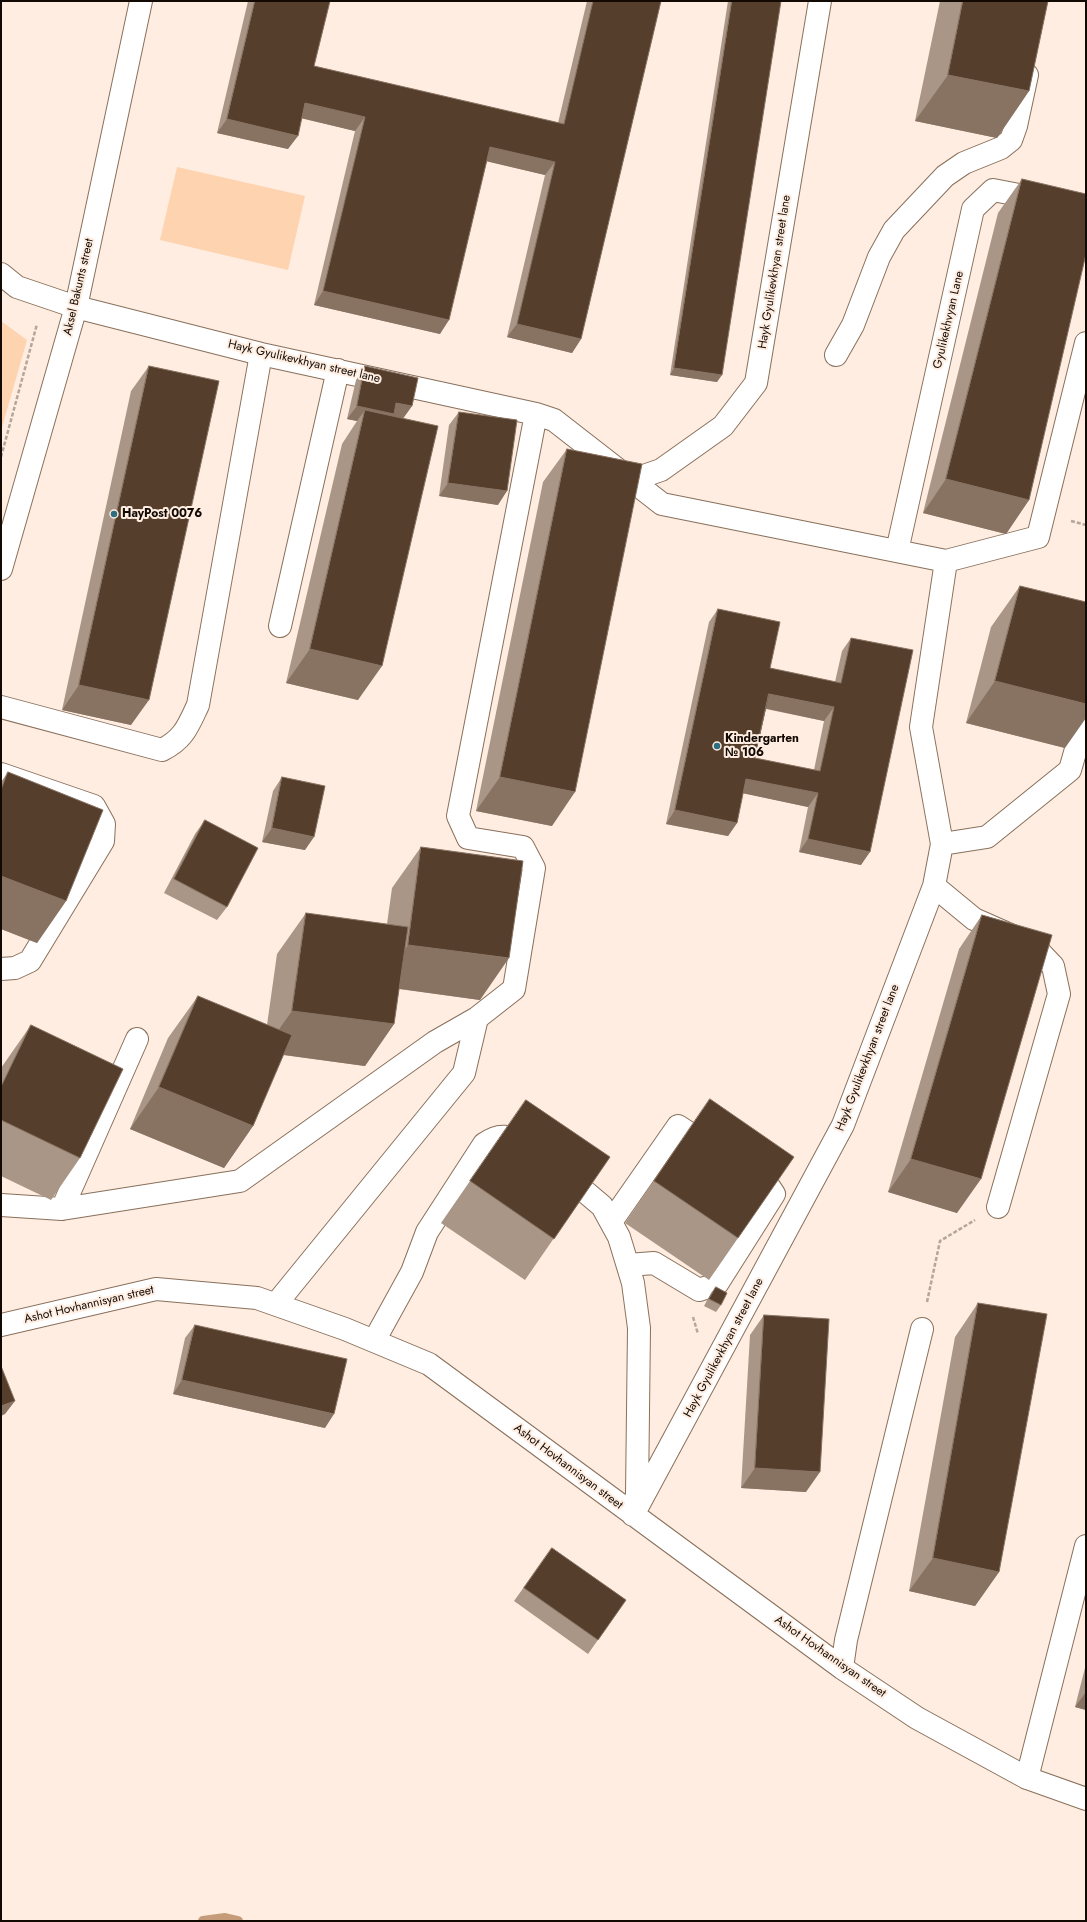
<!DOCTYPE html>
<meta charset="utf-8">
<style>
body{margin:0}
#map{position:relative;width:1087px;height:1922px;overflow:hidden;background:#feede0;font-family:Jost,sans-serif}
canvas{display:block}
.frame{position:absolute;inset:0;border:2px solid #120903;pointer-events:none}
</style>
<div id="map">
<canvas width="1087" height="1922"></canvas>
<div class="frame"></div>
</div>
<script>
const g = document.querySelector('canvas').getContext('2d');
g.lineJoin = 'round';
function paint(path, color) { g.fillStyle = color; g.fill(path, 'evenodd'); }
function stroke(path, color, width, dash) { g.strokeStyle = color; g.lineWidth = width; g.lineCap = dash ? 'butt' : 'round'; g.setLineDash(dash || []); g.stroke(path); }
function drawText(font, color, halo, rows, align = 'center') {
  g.font = font + ' Jost,sans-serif'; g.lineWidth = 4; g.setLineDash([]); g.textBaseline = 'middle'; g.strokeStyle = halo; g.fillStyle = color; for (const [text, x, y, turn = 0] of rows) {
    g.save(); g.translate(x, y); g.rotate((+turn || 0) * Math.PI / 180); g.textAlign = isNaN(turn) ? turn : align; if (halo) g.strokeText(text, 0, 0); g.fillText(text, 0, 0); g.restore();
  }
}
const green = new Path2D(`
 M177,167l128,29 -17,74 -128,-30z
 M1,321l26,19 -26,91z`);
const stream = new Path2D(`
 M203,1921l22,-3 13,3`);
const path = new Path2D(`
 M1,457l36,-133
 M1071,521l15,4
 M927,1302l13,-61 35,-21
 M693,1317l5,17`);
const minor = new Path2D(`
 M1,274l16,13 59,20 185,47 275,60 18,6 108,84 284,57
 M836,355l17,-30 26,-68 15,-27 51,-54 19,-13 37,-15 10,-8 5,-14 11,-51
 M632,480l29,-10 62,-44 33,-43 64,-382
 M897,551l76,-342 20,-19 93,18
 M1,569l75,-262 65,-306
 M280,626l58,-256
 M1,707l161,43c22,-11 26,-24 36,-45l63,-351
 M1,774l93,32 10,18 -1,17 -73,120 -15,7 -14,1
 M942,844l45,-7 83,-67 16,-56
 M934,886l40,33 59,26 20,21 6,28 -61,213
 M563,1173l39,33 17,31 14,46 6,45 -2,166 -3,14
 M1,1205l61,4 178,-28 195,-139 42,-24 37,-29 20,-121 -11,-21 -55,-9 -10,-22 78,-402
 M62,1209l75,-170
 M611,1222l67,-96 34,22
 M628,1265l26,-2 45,27 18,-6 57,-90 -6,-9 -21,-14
 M276,1304l188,-231 13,-55
 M1,1325l155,-36 101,9 88,31 84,35 413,304 75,50 110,60 59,21
 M374,1341l38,-69 15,-40 57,-88c19,-13 25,-7 42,4
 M633,1515l210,-390 91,-239 8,-42 -21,-117 25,-166 92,-24 48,-194
 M842,1668l4,-28 76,-311
 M1027,1778l59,-232`);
const wall = new Path2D(`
 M248,1h82l-16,65 244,57 29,-122h74l-80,338 -9,14 -65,-16 38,-162 -58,-14 -47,173 -126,-29 41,-174 -53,-13 -14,31 -71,-16z
 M728,1h53l-64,381 -47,-7z
 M940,1h108l-19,90 -32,47 -82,-17z
 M1022,179l7,321 -23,34 -83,-21 75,-300z
 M149,366l-18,359 -69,-15 69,-319z
 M365,366l47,40 -9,12 -45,282 -72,-17 56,-239 15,-23 -10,-2 9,-39z
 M459,412l39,93 -59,-9 10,-71z
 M567,449l-15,377 -76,-15 67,-329z
 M1020,586l45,162 -99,-25 25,-96z
 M718,609l52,59 65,14 7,-31 9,-13 10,227 -62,-13 9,-45 -65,-14 -6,30 -9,13 -62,-12 43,-202zM766,709l58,12 -10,49 -59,-12z
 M8,772l58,129 -29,42 -36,-14v-147z
 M282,777l23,73 -43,-8 11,-51z
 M205,820l22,87 -10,13 -53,-27 31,-59z
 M421,847l59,153 -81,-11 -5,35 -29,42 -82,-11 -30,71 -29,42 -94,-39 38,-91 30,-42 69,29 10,-71 29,-41 81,11 5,-36z
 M982,915l-25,298 -69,-21 71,-243z
 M31,1025l49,133 -29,42 -50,-24v-108z
 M710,1099l28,139 -29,42 -84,-57z
 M526,1100l84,57 -85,123 -84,-57z
 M716,1287l5,18 -5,7 -12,-6 7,-13z
 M978,1303l21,269 -24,34 -66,-15 46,-254z
 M764,1315l42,177 -65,-4 9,-153z
 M195,1325l130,103 -152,-34 12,-56z
 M552,1548l74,52 -38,54 -74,-53z
 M1086,1664v46l-11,-3z`);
const shadedWall = new Path2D(`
 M948,75l81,16 -32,47 -82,-17z
 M305,103l60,14 -10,14 -59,-14z
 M227,119l71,17 -10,13 -71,-16z
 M490,147l65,15 -10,13 -64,-15z
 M323,291l126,29 -9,14 -126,-29z
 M517,324l64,15 -9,14 -65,-16z
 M674,368l48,7 -5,7 -47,-7z
 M396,403l16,3 -10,14 -37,-10 -8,11 -10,-2 10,-13z
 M946,479l83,21 -23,34 -83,-21z
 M448,483l59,8 -9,14 -59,-9z
 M310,649l72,17 -24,34 -72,-17z
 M995,681l91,23v14l-21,30 -99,-25z
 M79,685l70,15 -18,25 -69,-15z
 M769,694l65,13 -10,14 -65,-14z
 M500,777l75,15 -23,34 -76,-15z
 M746,779l72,14 -10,14 -71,-15z
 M675,810l62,13 -9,13 -62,-12z
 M272,828l42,9 -9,13 -43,-8z
 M808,839l62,13 -9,13 -62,-13z
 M1,876l65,25 -29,42 -36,-14z
 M408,945l101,13 -29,42 -101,-14z
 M292,1011l102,13 -29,42 -102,-14z
 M159,1087l94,39 -29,42 -94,-39z
 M911,1159l70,20 -24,34 -69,-21z
 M182,1380l152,34 -9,14 -152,-34z
 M15,1401l-10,13 -4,2v-10z
 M755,1468l65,4 -14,20 -65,-4z
 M933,1558l66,14 -24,34 -66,-15z
 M1086,1692v18l-11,-3z`);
const building = new Path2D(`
 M255,1h75l-16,65 250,58 29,-123h68l-80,338 -64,-15 38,-162 -65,-15 -41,173 -126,-29 42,-174 -60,-14 -7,33 -71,-17z
 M732,1h49l-59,374 -48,-7z
 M963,1h85l-19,90 -81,-16z
 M1022,179l64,15v60l-57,246 -83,-21z
 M149,366l70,15 -70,319 -70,-15z
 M365,366l53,12 -6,28 -16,-3 -2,11 -37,-8z
 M365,410l73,16 -56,240 -72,-17z
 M459,412l58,8 -10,71 -59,-8z
 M567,449l75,15 -67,328 -75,-15z
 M1020,586l66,16v102l-91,-23z
 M718,609l62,13 -10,46 71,15 10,-45 62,12 -43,202 -62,-13 10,-46 -72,-14 -9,44 -62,-13zM769,694l65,13 -14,64 -65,-13z
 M8,772l95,38 -37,91 -65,-25v-86z
 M282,777l43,9 -11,51 -42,-9z
 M205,820l53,28 -31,59 -53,-28z
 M421,847l102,14 -14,97 -101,-13z
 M306,913l102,14 -14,97 -102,-13z
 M982,915l70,20 -71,244 -70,-20z
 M198,996l94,39 -39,91 -94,-39z
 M31,1025l92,44 -43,89 -79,-38v-33z
 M710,1099l84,58 -56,81 -84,-57z
 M526,1100l84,57 -56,82 -84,-58z
 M716,1287l11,6 -6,12 -12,-6z
 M978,1303l69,11 -48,258 -66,-14z
 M764,1315l65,4 -9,153 -65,-4z
 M195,1325l152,34 -13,55 -152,-34z
 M1,1366l14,35 -14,5z
 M552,1548l74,52 -28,40 -74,-52z`);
const markers = [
 [114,514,4,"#2c6f80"],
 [717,746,4,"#2c6f80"]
];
const streetNames = [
 ["Hayk Gyulikevkhyan street lane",775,272,-81],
 ["Aksel Bakunts street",79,287,-77],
 ["Gyulikekhvyan Lane",949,320,-77],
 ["Hayk Gyulikevkhyan street lane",304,362,13],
 ["Hayk Gyulikevkhyan street lane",868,1058,-69],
 ["Ashot Hovhannisyan street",89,1305,-13],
 ["Hayk Gyulikevkhyan street lane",724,1348,-62],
 ["Ashot Hovhannisyan street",568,1467,37],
 ["Ashot Hovhannisyan street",830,1657,35]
];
const poiNames = [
 ["HayPost 0076",122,514],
 ["Kindergarten",725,739],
 ["№ 106",725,753]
];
paint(green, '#fed3b0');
stroke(stream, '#c59b79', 10);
stroke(minor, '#89705c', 24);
stroke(path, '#b4a69b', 2.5, [4, 2]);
stroke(minor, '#fff', 22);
paint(wall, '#aa9686');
paint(shadedWall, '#887262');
paint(building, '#553e2c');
stroke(building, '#887262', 1);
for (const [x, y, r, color] of markers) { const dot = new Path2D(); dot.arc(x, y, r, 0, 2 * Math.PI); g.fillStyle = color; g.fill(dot); stroke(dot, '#feede0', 1.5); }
drawText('12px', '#120903', '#feede0', streetNames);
drawText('bold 12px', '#120903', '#feede0', poiNames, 'left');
</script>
